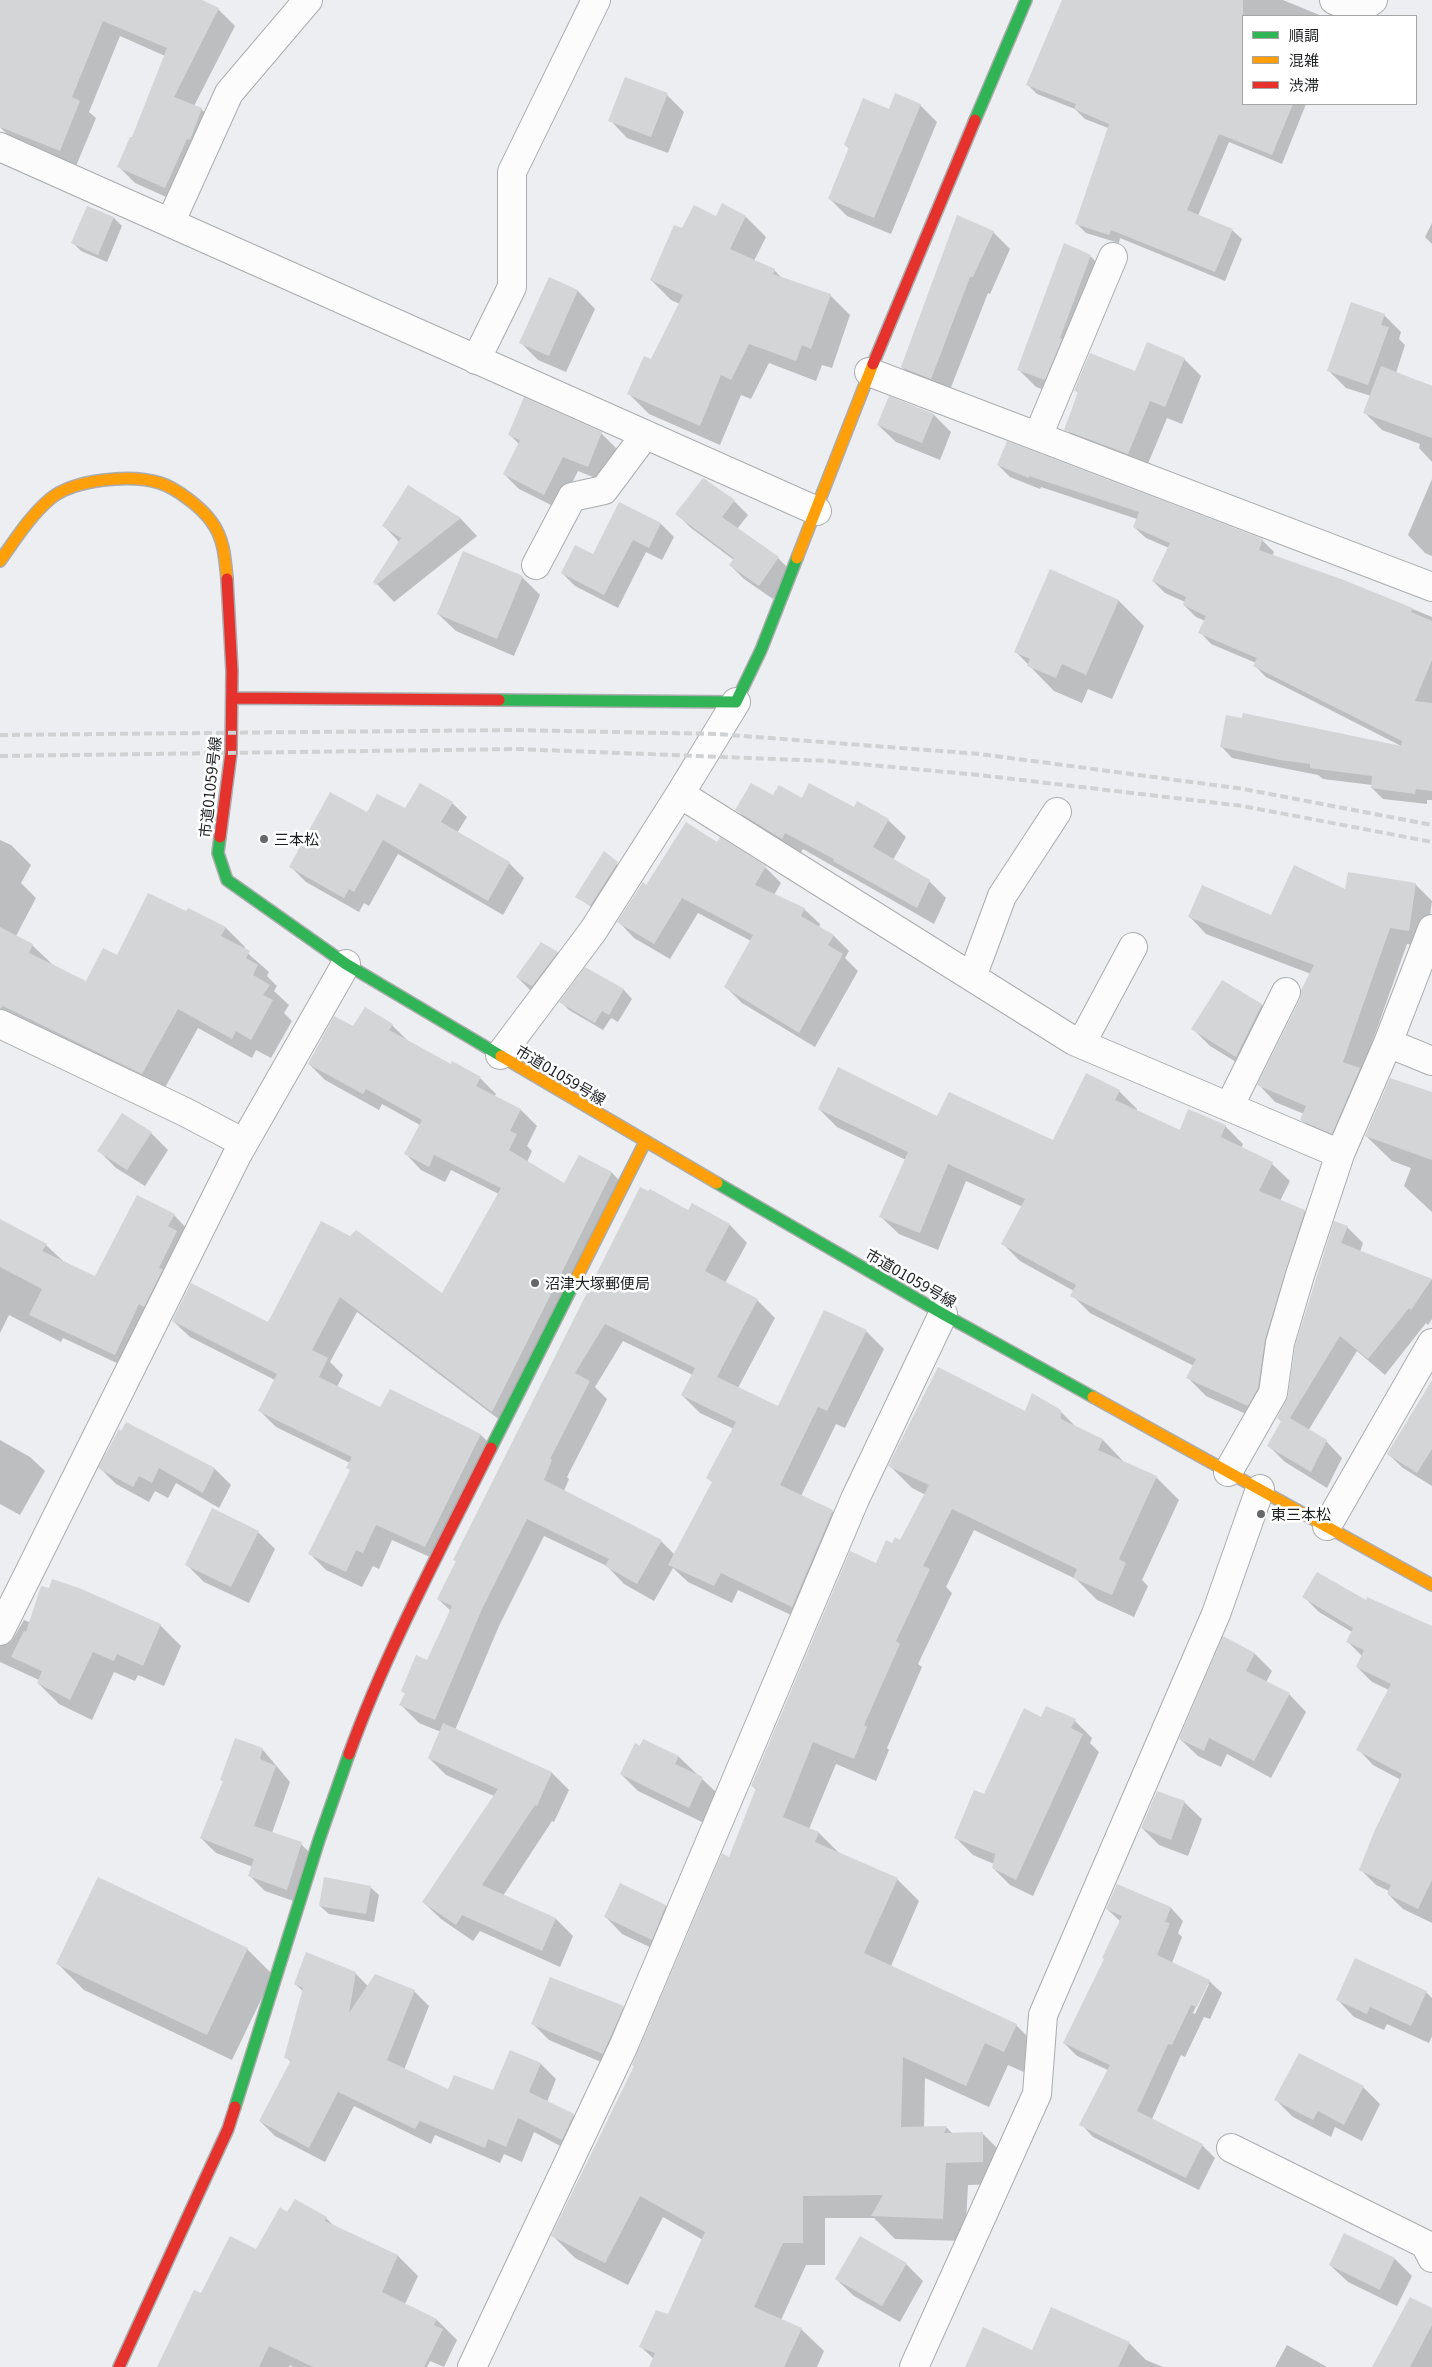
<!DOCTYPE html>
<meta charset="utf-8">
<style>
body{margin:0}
#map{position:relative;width:1432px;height:2367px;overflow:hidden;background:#eceef1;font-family:Georgia,"Noto Sans JP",serif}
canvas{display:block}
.legend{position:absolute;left:1242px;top:15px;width:175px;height:90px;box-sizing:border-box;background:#fff;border:1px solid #a5a5a6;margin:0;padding:6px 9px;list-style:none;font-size:15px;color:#1d1f21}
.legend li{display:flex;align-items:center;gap:10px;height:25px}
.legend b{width:25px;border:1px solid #a5a5a6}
</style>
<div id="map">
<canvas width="1432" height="2367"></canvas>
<ul class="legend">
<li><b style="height:6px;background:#30b455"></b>順調</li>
<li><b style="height:6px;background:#ff9f0a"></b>混雑</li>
<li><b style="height:6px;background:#e5322d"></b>渋滞</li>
</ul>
</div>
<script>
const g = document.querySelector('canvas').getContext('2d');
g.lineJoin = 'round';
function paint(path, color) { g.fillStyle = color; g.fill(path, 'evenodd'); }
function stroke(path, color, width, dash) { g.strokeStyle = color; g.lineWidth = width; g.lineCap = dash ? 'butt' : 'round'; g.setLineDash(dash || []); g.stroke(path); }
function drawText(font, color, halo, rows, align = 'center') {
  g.font = font + ' Georgia,"Noto Sans JP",serif'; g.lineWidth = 5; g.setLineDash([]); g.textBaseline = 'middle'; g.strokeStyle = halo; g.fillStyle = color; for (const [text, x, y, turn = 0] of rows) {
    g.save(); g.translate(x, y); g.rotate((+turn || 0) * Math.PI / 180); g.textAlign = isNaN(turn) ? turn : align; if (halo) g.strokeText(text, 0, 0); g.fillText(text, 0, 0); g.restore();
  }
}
const shadow = new Path2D(`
 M0,0h199l19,9 17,17 -41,80 7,3 17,16 -36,79 -47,-21 -17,-17 14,-27 33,-83 -45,-20 -31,76 7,6 -20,48 -61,-24 -15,-15z
 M1064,0h219l39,16h-79v88h63l-24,60 -53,-22 -31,74 34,14 10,9 -17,42 -105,-43 -1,5 -33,-10 -9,-9 31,-96 -23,-9 -10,-10 -38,-15 -9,-9z
 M667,95l17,17 -16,41 -41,-15 -17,-18z
 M920,105l17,17 -46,112 -44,-18 -18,-18 21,-49 -5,-4 44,-35z
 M87,207l27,11 8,8 -15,36 -26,-11 -8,-8z
 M746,217l20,20 -12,24 20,9 8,8 48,17 20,20 -18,53 -10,-3 -6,16 -47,-18 -18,36 -10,-4 -21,50 -71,-31 -20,-20 22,-34 29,-56 -9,-4 -20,-20 31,-50 34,-12z
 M1432,223v21l-7,-7z
 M993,232l17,17 -20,45 -2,-1 -40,102 -29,-11 -17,-17z
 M1090,256l18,17 -46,123 -26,-9 -17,-17z
 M549,279l29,12 17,18 -29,63 -28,-12 -17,-17z
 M1384,315l17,17 -2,7 6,6 -9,28 36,13v76l-13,-14 1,-4 -38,-14 -18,-18 7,-16 -25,-8 -17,-17z
 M1184,359l17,17 -19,48 -15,-6 -22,53 -62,-24 -17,-18 13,-35 -4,-4z
 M890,398l44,17 17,17 -11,28 -44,-18 -18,-17z
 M601,433l15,15 -13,33 -25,-10 -19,38 -40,-20 -15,-15 15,-30 -9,-9z
 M998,465l264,75 12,12 -2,4 69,24 91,37v183h-5v4l-44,-5 -11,-11v-3l-49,-6 -5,-4 -86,-17 -11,-12 182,1 -137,-70 -11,-11 1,-3 -45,-19 -11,-12 5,-11 -9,-4 -12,-12 1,-3 -20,-9 -12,-12 16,-33 -23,-10 -12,-11 3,-8 -96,-32 -1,2 -30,-12z
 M704,479l30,22 14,14 -11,14 41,29 14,14 -19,27 -29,-20 -14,-14 4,-5 -43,-32 -14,-14z
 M1432,479v77l-7,-3 -17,-18z
 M409,487l52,32 16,17 -83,66 -19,-20 25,-39 -16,-17z
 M619,504l42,20 13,13 -12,23 -16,-8 -28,56 -43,-22 -13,-13 32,-17z
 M1051,571l68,30 25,25 -32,73 -24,-10 -6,14 -28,-12 -38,-39z
 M522,577l18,18 -26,61 -58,-25 -18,-17z
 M774,797l80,12 34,11 18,17 -13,23 36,21 17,17 -12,26 -131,-75 -4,6 -45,-28 -17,-17z
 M452,803l15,14 -10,16 52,30 15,15 -21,37 -105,-61 -29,52 -5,-3 -5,9 -53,-30 -15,-15 115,-57z
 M0,840l11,5 20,20 -10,18 15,15 -20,38 16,9 20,19 35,19 31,-26 69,-44 2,-4 37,19 19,19 -1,3 25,22 -2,4 10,10 -3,5 15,14 -5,8 8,8 -21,37 -15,-8 -4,8 -54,-30 -36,65 -162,-80z
 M718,844l47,23 16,16 -7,12 30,14 16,15 -1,4 15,8 15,15 -4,7 13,13 -43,76 -73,-44 -16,-16 25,-46 -53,-28 -28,46 -36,-21 -15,-16 27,-36z
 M604,853l22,19 -27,41 -22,-17z
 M1415,884l17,17 -7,46 -18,-3 -45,127 -13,78 -30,-12 -17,-17 2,-6 -29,-12 -16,-17 42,-86 10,-25 -105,-40 -16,-17 82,-1 74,-25z
 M557,952l17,18 -40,24 -17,-17z
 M586,969l38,21 8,9 -14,23 -7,-4 -8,12 -34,-20 -8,-8z
 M1223,982l39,23 17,18 -25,50 -44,-27 -17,-17z
 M392,1025l16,16 43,24 29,13 16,16 -2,3 27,13 16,16 -10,20 5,5 -5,11 38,23 15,-29 32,17 16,16 -119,238 -152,-115 -27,50 13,13 -6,12 44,22 100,26 16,16 -56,111 -49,-22 -13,29 -6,-3 -11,21 -36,-17 -16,-16 41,-83 -1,-8 -74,-36 -16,-16 15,-31 -85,-43 -17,-16 95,2 54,-100 120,72 57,-101 -48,-24 -6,12 -24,-12 -16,-17 15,-28 -38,-21 -3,6 -54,-30 -16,-16 45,-36z
 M1119,1091l18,18 -1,2 44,21 45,-6 18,18 -2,5 31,15 18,17 -10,20 24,10 18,18 -56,194 -60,-27 -18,-18 6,-12 -104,-53 -18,-18 2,-4 -54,-30 -18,-18 21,-36 -57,-26 -28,69 -39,-16 -18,-17 25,-57 -69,-33 -18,-18 119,8 115,25z
 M1432,1094v118l-28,-26 7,-18 -19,-7 -26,-25z
 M151,1133l17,17 -23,36 -29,-18 -17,-17z
 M641,1189l47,23 4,-8 38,21 17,18 -22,40 32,17 18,18 -37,70 40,20 88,-77 18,18 -39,79 -9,-4 -35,72 31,15 18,17 -40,96 -72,-34 -6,13 -44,-21 -15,-14 -19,33 -30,-17 -17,-18 -63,-30 -45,90 -44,104 97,43 17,17 -15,32 -2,-1 -49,75 53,23 17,17 -13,31 -80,-36 -7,10 -32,-22 -18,-17 71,-106 -48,-21 -17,-17 12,-26 -22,-9 -18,-18 5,-11 -4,-3 26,-30 23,-50 -13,-12 19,-37 -2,-2zM623,1341l70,34 -11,20 18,18 34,16 -26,49 5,5 -38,72 -14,-14 -97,-50 5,-12 -2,-2 40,-78 -12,-12z
 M174,1215l16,17 -58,138 -69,-32 -2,4 -52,-27 -9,18v-113l46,25 17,16 33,17z
 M1335,1223l12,4 16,16 -3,9 72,27v40l-4,6 -2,-2 -41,52 -28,-24 -49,80 18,10 16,17 -15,30 -42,-26 -16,-16 13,-24 -4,-4 12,-22z
 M1432,1382v104l-29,-18 -15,-14z
 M1060,1411l18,18 25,11 22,23 32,15 22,22 -37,80 6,6 -14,31 -37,-17 -21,-21 -102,-49 -28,57 6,6 -34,71 4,3 -35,81 2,2 -13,31 -40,-17 -27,65 10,4 20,20 58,26 22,22 -28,65 125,59 23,23 -13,25 -18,-8 -19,42 -64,-29 -1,50h23l6,6 29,-1 23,23v28l-37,1 -3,56 -70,-2 -21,-21h-49v47h-19l-25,55 20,9 23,22 -7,16h-167l4,-8 -13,-12 27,-31 35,-76 -40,-23 -35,68 -53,-27 -22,-22 82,-169 -2,-2 97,-206 27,-69 -5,-4 124,-222 17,-19 8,-4 25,-46 -14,-7 -22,-22 135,-54z
 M127,1423l88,46 16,16 -12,23 -43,-25 -8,15 -13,-7 -6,11 -33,-18 -16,-16z
 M0,1440l30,17 15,14 -25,44 -20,-11z
 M258,1532l17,17 -26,54 -45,-21 -17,-17z
 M1304,1597l62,5 66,26v295l-29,-14 -15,-15 1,-3 -13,-6 -16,-16 41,-89 -28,-15 -15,-16 31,-59 -17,-8 -15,-15 5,-11 -14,-14 4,-10 -33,-20z
 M0,1613l15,15 -4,14 13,-22 7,3 129,2 21,21 -17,40 -26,-11 -3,6 -21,-9 -22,48 -33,-16 -21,-21 1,-3 -39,-18z
 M1224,1638l31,16 17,17 -6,11 23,12 17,18 -35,66 -44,-24 -6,13 -23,-11 -18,-17z
 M1042,1718l33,3 17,17 -2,5 9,9 -66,144 -23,-11 -17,-17 1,-4 -21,-9 -17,-17z
 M236,1740l27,10 27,32 -18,51 29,11 15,15 -14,45 -37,-13 -15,-15 3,-9 -37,-14 -15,-15 23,-56 -2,-2z
 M643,1741l36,16 40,38 -13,29 -68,-33 -17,-17z
 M1184,1802l18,17 -14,37 -29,-11 -17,-17z
 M1117,1885l54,23 12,13 -5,12 4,4 -10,26 37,18 13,12 -12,26 -6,-2 -19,40 -4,-2 -29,64 50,26 13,13 -16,32 -106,-53 -12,-13 27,-54 -31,-14 -13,-13 41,-83 15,-39 -13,-12zM1206,1984h3l-14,30 -2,-1z
 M370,1887l9,8 -5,27 -45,-8 -9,-8z
 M666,1906l17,17 -14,33 -47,-22 -17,-18z
 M247,1949l26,26 -41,85 -148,-70 -26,-26z
 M1355,1960l72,33 5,5v38l-3,7 -42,-19 -3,6 -30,-13 -17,-18z
 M355,1973l13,13 46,5 15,15 -25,64 45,21 44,1 17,-40 31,12 15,15 -9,23 26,13 16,16 -12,24 -43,-23 -12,30 -18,-8 -4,9 -65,-28 -4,9 -77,-38 -29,56 -50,-26 -15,-15 31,-59 -5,-5 18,-65 -9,-8z
 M623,2007l17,17 -20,46 -71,-30 -17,-17z
 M1363,2087l17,17 -18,37 -27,-14 -4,10 -38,-20 -17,-17z
 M288,2214l38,4 9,9 63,29 20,20 -13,28 32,16 20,20 -13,27 -14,-6 -3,6h-134l-3,-2 -1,2h-128l41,-72 54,-44z
 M1395,2259l17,17 -15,30 -49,-24 -18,-17z
 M906,2264l17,17 -23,41 -46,-26 -18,-17z
 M1432,2310v57h-57z
 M1129,2343l17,17 17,7h-197l66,-15z
 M1287,2345l40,22h-52z`);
const building = new Path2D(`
 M0,0h202l17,8 -45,89 28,11 -12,32 -3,-1 -22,49 -48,-21 13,-30h2l35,-89 -64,-27 -31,76 8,4 -20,50 -60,-24z
 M1062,0h181v104h50l-21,51 -53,-21 -32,76 46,19 -18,43 -104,-42 -2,5 -34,-11 34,-100 -35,-15 2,-5 -50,-19z
 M625,77l43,16 -17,44 -43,-16z
 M895,93l26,11 -47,114 -46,-19 21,-52 -5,-2 19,-47 26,11z
 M722,203l24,13 -16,33 45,20 -2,5 58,20 -20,55 -9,-4 -6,16 -47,-17 -18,36 -10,-5 -21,51 -73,-32 17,-38 7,3 32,-64 -33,-15 24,-55 8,3 12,-23 22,11z
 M87,206l27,11 -16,38 -27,-12z
 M957,215l37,16 -21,46h-3l-39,102 -30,-12z
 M1064,243l27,12 -31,83 2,1 -17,41 -28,-10z
 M549,277l29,13 -29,66 -30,-13z
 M1351,302l34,12 -4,11 8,2 -21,58 -41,-14z
 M1147,342l38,16 -20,49 -15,-6 -22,53 -64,-24 14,-38 -4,-1 16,-38 45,18z
 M1381,366l51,20v52l-69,-25z
 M889,396l45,18 -12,29 -45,-18z
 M524,397l78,35 -14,35 -25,-10 -19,38 -41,-21 17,-34 -12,-5z
 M1007,441l256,98 -4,11 82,29 72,29 -2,4 21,9v39l-17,41 17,2v88l-16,-2 -1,5 -44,-6 1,-12 -62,-8v-4l-30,-4 -60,-13 6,-32 16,3 1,-5 158,33 1,-5 -149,-75 4,-8 -59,-25 8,-17 -23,-11 3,-8 -34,-16 18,-38 -37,-16 6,-15 -110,-36v2l-32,-13z
 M703,478l32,22 -13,17 57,40 -20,29 -30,-21 5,-7 -59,-44z
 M408,485l53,33 -85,67 -3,-3 28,-44 -19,-12z
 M619,502l42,21 -12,25 -16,-8 -29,55 -43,-22 14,-28 18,9z
 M463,551l60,25 -26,63 -60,-25z
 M1050,569l69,31 -33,75 -24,-11 -6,14 -29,-12 3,-7 -16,-7z
 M420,783l33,19 -12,20 69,40 -22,39 -105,-61 -29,52 -5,-3 -5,9 -55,-31 41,-75 37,20 10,-18 28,14z
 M751,783l22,12 6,-10 23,13 7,-15 45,24 3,-6 32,18 -16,28 57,33 -13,28 -84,-47 1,-2 -49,-26 -3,6 -47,-29z
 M686,822l31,20 3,-5 46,29 -11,19 50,23 -4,8 33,19 -6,10 15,9 -44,79 -75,-46 29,-52 -71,-37 -28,46 -37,-22 26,-40 3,3z
 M604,851l14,11 -28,44 -15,-9z
 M1294,865l51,24 3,-17 68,11 -7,48 -19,-3 -47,134 17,6 -28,66 -32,-14 6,-14 -49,-21 43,-86 1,-9 13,-25 -126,-48 14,-32 69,30z
 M148,893l38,18 2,-3 38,19 -5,9 29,15 -4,7 12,7 -5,10 17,10 -7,10 10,5 -22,40 -15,-9 -4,8 -54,-30 -36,65 -139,-68 -3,3v-82l33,17 -4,9 57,28 17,-33 14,7z
 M541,942l17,10 -26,34 -16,-9z
 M585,967l39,22 -15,26 -7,-4 -7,12 -36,-21z
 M1222,980l40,24 -26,53 -45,-28z
 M365,1007l28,17 -4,6 62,34 1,-3 29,16 -5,9 45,23 -11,22 7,3 -8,16 55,33 15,-28 33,17 -120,240 -152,-115 -28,53 16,8 -9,19 61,30 10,-18 91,45 -56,113 -49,-22 -13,28 -7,-3 -10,22 -38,-18 42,-84 -4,-2 6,-11 -94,-46 19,-37 -105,-53 19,-38 77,39 53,-101 29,15 6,-6 86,63 59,-105 -67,-33 -5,12 -25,-13 18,-34 -56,-31 -3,5 -55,-30 26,-48 19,10z
 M838,1067l99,49 12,-24 104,48 33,-67 34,17 -5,10 65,30 8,-21 38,16 -5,12 52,25 -14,29 46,19 -40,129 -7,49 -10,18 -62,-28 10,-19 -126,-63 6,-11 -75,-41 24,-45 -77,-35 -28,69 -41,-16 29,-65 -90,-43z
 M1390,1078l42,14v68l-67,-24z
 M122,1113l30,19 -25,38 -30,-19z
 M640,1187l8,4 2,-2 38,21 4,-7 38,21 -25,47 53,28 -41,78 61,29 46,-96 43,20 -40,81 -9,-4 -38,78 53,25 -41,97 -71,-34 -7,13 -46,-21 44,-83 -6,-4 30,-56 -55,-27 14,-27 -90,-44 -30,49 15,8 -40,78 2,1 -8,20 118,60 -25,44 -32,-18 4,-7 -82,-40 -45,90 -47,111 -36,-15 6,-12 -4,-2 15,-36 11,5 25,-54 -15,-7 19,-38 -3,-1z
 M137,1195l38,19 -7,12 9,5 -18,37 4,1 -19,38 -5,-3 -24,51 -86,-40 13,-26 -42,-22v-48l47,25 -5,7 53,25z
 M1334,1221l14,5 -7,17 91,36 -21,31 -2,-2 -41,51 -28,-23 -50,82 37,22 -16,32 -44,-26 14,-25 -4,-3 11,-22 7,-50z
 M938,1367l87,44 7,-18 29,17v9l42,20 -5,11 59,26 -38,83 7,4 -14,32 -39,-17 4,-9 -125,-60 -29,57 7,3 -34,72 4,3 -36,81 3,2 -13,32 -41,-17 -30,75 36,15 -4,10 83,36 -34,75 153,71 -13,28 -19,-9 -19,43 -63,-29 -2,70 46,-1 -3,7 39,-1v30l-37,1 -3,56 -72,-3 12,-21 -80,1v47h-20l-29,64 48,21 -18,39h-135l6,-14 -16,-6 17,-37 12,4 37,-82 -65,-36 -35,67 -54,-27 83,-170 -2,-1 90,-212 7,4 27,-69 -5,-2 99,-235 26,12 10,-23 6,3 3,-6 5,3 29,-55 -41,-19z
 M1432,1380v69l-15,24 -30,-19z
 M126,1422l89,46 -12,25 -44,-25 -7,15 -13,-7 -6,11 -35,-19 21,-39 2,2z
 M212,1508l47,23 -28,56 -46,-22z
 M1317,1572l49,28 1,-3 65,29v254l-14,29 -31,-15 4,-9 -32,-15 15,-38 28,-58 -46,-24 35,-66 -35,-17 8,-17 -18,-8 7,-14 -51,-31z
 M52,1579l27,9 82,36 -18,42 -26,-12 -3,7 -21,-9 -23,48 -33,-17 5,-12 -31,-14 13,-26 2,1 15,-46 8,2z
 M1223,1636l32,17 -9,18 44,22 -36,68 -45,-23 -5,13 -25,-12z
 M1046,1706l30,13 -5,9 12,6 -67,146 -24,-12 3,-14 -41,-16 20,-48 10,4 40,-86 17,9z
 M443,1723l109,49 -15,34 -2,-1 -53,80 74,33 -14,33 -80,-36 -6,10 -34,-23 76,-113 -70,-31z
 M235,1738l28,10 -3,11 16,7 -22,60 48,16 -15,48 -39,-14 6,-17 -54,-21 23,-57 -3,-1z
 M643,1739l36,17 -4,8 28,13 -14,31 -69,-34 15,-31 5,3z
 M1157,1791l28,10 -14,39 -30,-12z
 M98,1877l150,71 -41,87 -151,-71z
 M324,1877l47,9 -5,28 -47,-8z
 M620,1883l46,22 -14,35 -48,-23z
 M1117,1884l54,23 -6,15 5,1 -13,32 53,25 -13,27 -6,-2 -19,40 -4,-1 -31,67 66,33 -17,34 -107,-53 31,-60 -47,-22 41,-84 -2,-1 20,-42 -16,-7z
 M306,1952l50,20 -7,41 26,-39 40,16 -28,70 61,29 6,-14 39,15 17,-40 31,13 -12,29 45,22 -12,26 -44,-22 -12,29 -18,-8 -3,9 -65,-27 -5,8 -77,-37 -29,56 -50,-27 32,-61 -7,-2 19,-70 -9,-4z
 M1355,1958l72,33 -16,35 -41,-19 -3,7 -31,-14z
 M550,1977l74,29 -21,48 -72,-30z
 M1299,2053l65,33 -20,39 -26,-14 -5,9 -39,-20z
 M295,2199l32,18 -2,4 73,34 -16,37 55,27 -3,6 9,4 -19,38h-111l-44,-21 -10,21h-102l37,-77 7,3 29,-57 26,13 24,-42 7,5z
 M1344,2233l51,25 -15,32 -51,-25z
 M860,2236l47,27 -25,43 -47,-27z
 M1410,2297l22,11v17l-22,42h-38z
 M1051,2307l79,35 -12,25h-153l18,-40 49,23z`);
const street = new Path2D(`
 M1334,0c14,7 26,11 39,0
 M0,147c273,119 544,243 817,364
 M171,221l58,-128 79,-93
 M476,360l36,-73v-115l84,-172
 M869,372l563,215
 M1038,436l75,-179
 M536,565l36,-68 32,-7 41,-55
 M680,794l56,-92
 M1432,929l-44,114 44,18
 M972,977l30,-81 55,-84
 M0,1024l185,88 59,31
 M1081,1044l52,-97
 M500,1055l93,-124 87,-137 394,247 266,113
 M1229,1107l57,-115
 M1228,1472l45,-79 7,-50 20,-68 40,-121 48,-111
 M1327,1526l105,-183
 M0,1631l237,-476 109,-191
 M1231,2148l194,96 7,14
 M472,2367l152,-322 231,-546 88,-185
 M914,2367l123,-273 6,-79 173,-401 44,-125`);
const fast = new Path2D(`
 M975,120l51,-120
 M499,700l237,2 25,-52 36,-92
 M220,837l-2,16 9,27 119,84 155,92
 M717,1183l226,131 150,83
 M491,1448l85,-169
 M235,2107l84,-267 30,-86`);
const slow = new Path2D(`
 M797,558l76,-194
 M0,561c15,-21 30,-45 50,-62 24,-20 81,-25 110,-16 16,5 41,24 51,38 13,17 14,37 16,58
 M501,1056l216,127
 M576,1279l69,-137
 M1093,1397l339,188`);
const jam = new Path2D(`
 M873,364l102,-244
 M232,698l267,2
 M220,837l11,-84 1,-82 -5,-92
 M349,1754c38,-105 92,-205 142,-306
 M119,2367l109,-238 7,-22`);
const rail = new Path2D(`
 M0,735l515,-5 202,4 263,20 264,35 188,36
 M0,756l517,-7 310,12 152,14 264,31 189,36`);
const markers = [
 [264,839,5,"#65676a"],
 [535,1283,5,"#65676a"],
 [1261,1514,5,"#65676a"]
];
const streetNames = [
 ["市道01059号線",210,787,-84],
 ["市道01059号線",561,1075,31],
 ["市道01059号線",911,1278,30]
];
const poiNames = [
 ["三本松",274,839],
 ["沼津大塚郵便局",545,1283],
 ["東三本松",1271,1514]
];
paint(shadow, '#0003');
paint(building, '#d3d5d7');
stroke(street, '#abacae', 30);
stroke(fast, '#abacae', 14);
stroke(slow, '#abacae', 14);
stroke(jam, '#abacae', 14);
stroke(street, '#fcfcfd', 28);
stroke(fast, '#30b455', 11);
stroke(slow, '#ff9f0a', 11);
stroke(jam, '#e5322d', 11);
stroke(rail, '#d0d1d2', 4, [8, 4]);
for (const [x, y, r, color] of markers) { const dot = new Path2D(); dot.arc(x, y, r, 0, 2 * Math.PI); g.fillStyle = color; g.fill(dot); stroke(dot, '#fff', 2); }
drawText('15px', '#1d1f21', '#fff', streetNames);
drawText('15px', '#1d1f21', '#fff', poiNames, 'left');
</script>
